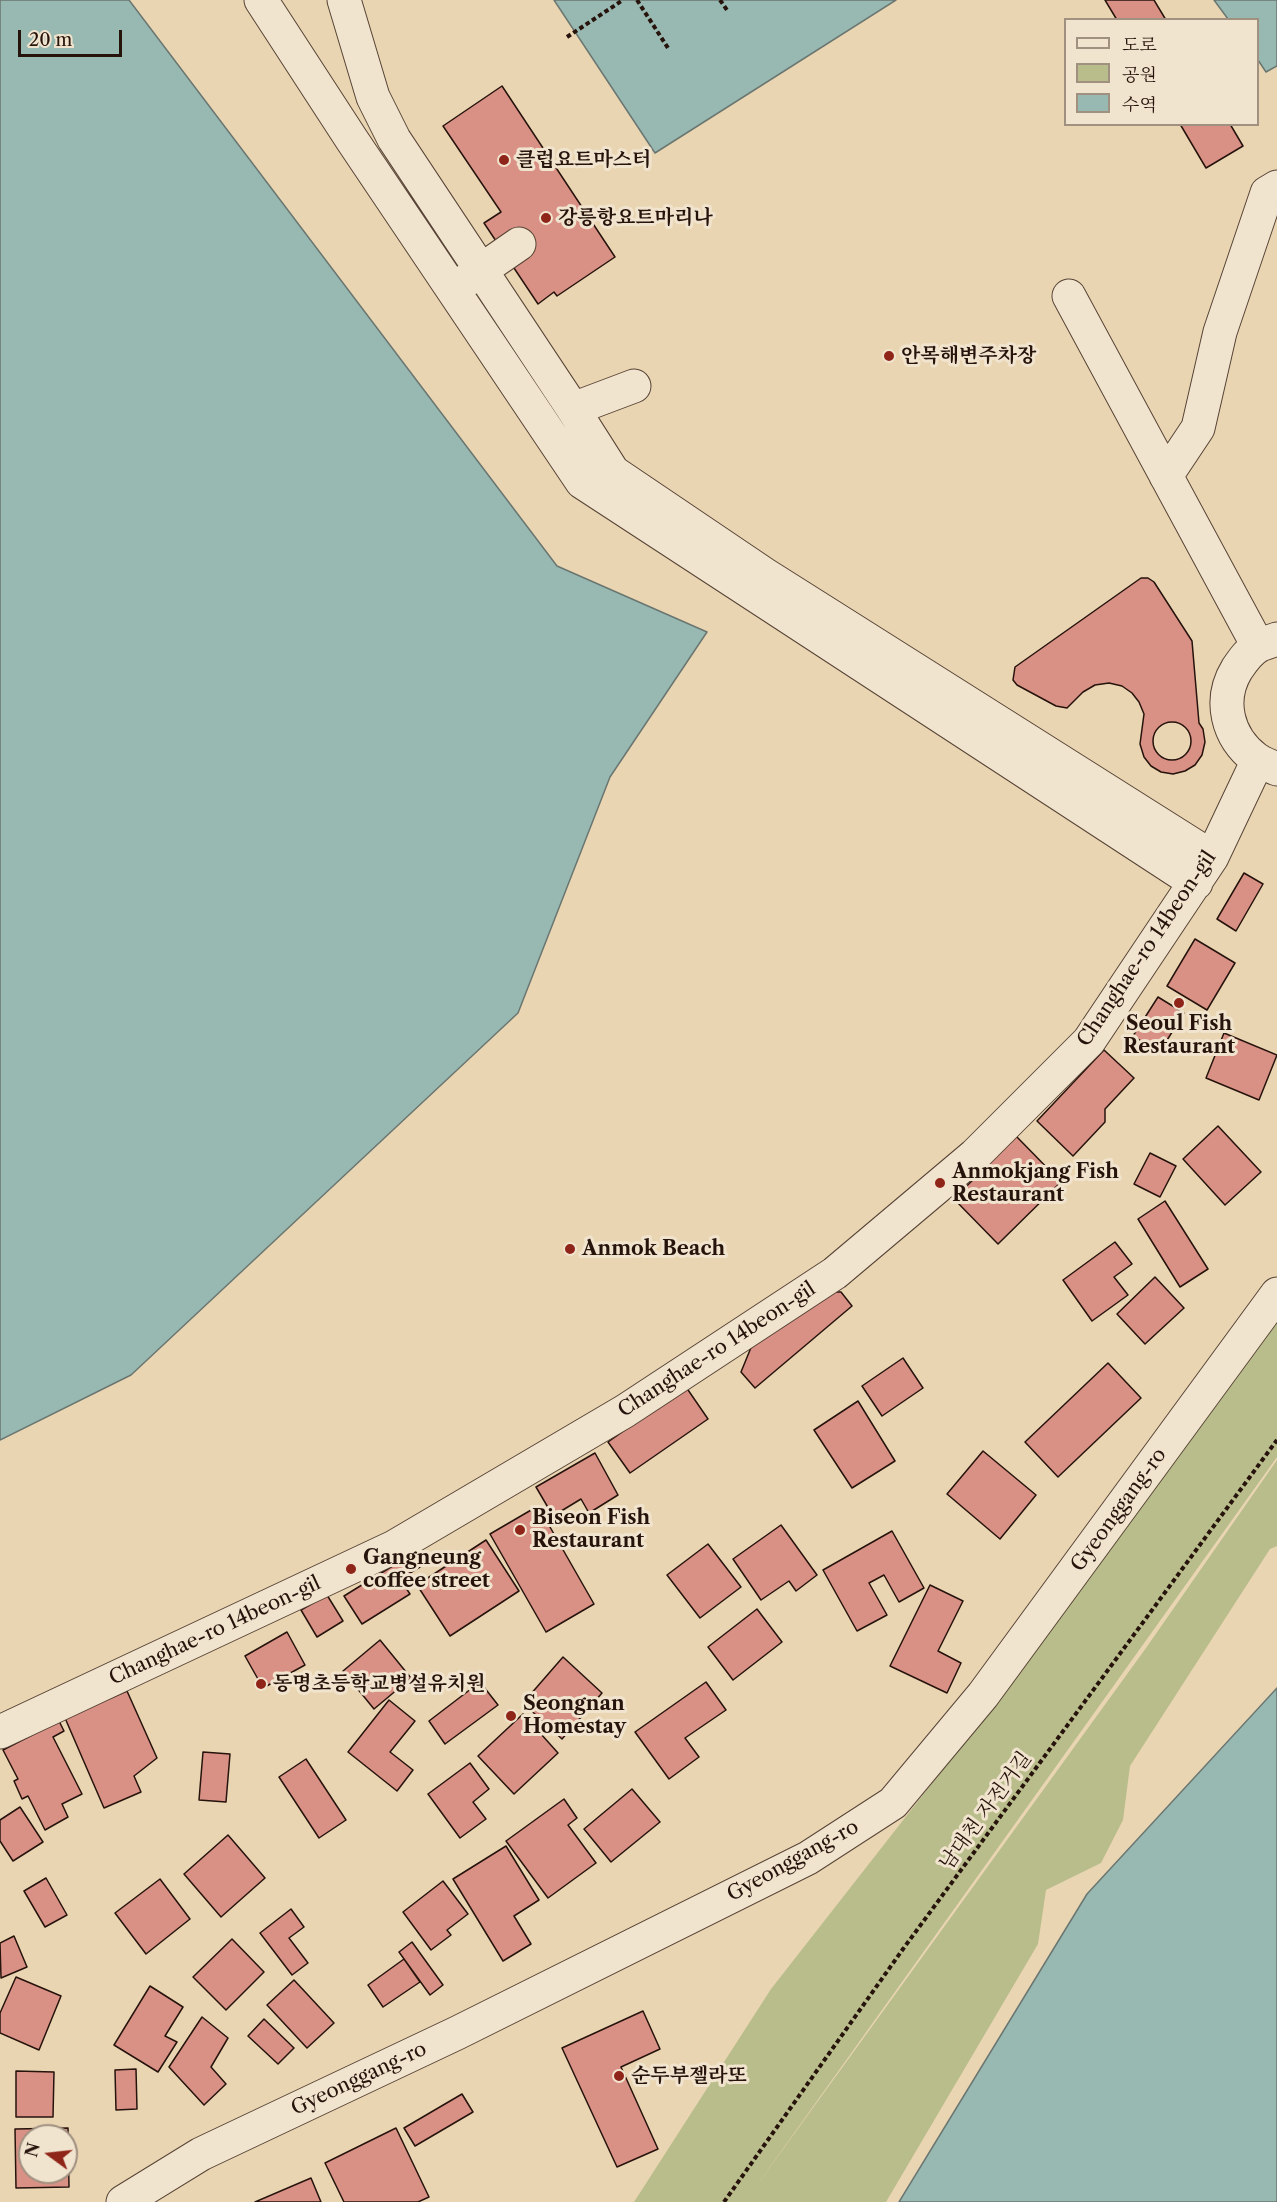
<!DOCTYPE html>
<meta charset="utf-8">
<style>
body{margin:0}
#map{position:relative;width:1277px;height:2202px;overflow:hidden;background:#ead5b3;font-family:"Libre Caslon Text","Noto Serif KR",serif}
canvas{display:block}
.legend{position:absolute;left:1064px;top:18px;width:195px;height:108px;box-sizing:border-box;background:#f1e4ce;border:2px solid #a09080;margin:0;padding:8px 10px;list-style:none;font-size:18px;color:#26130c}
.legend li{display:flex;align-items:center;gap:12px;height:30px}
.legend b{width:30px;border:2px solid #a09080}
.north{position:absolute;left:18px;top:2124px;width:60px;height:60px;box-sizing:border-box;background:#f1e4ce;border:2px solid #a09080;border-radius:50%;rotate:285deg;font-size:16px;font-weight:700;line-height:24px;text-align:center;color:#26130c}
.north::after{content:'';display:block;margin:auto;width:21px;height:27px;background:#8f2418;clip-path:polygon(50% 0,100% 100%,50% 72%,0 100%)}
.scale{position:absolute;left:18px;top:30px;width:104px;height:27px;box-sizing:border-box;border:3px solid #26130c;border-top:0;padding-left:8px;font-size:18px;line-height:21px;white-space:nowrap;color:#26130c;-webkit-text-stroke:4px #f1e4ce;paint-order:stroke}
</style>
<div id="map">
<canvas width="1277" height="2202"></canvas>
<ul class="legend">
<li><b style="height:8px;background:#f1e4ce"></b>도로</li>
<li><b style="height:16px;background:#b9bd8b"></b>공원</li>
<li><b style="height:16px;background:#98b8b2"></b>수역</li>
</ul>
<div class="north">N</div>
<div class="scale">20 m</div>
</div>
<script>
const g = document.querySelector('canvas').getContext('2d');
g.lineJoin = 'round';
function paint(path, color) { g.fillStyle = color; g.fill(path, 'evenodd'); }
function stroke(path, color, width, dash) { g.strokeStyle = color; g.lineWidth = width; g.lineCap = dash ? 'butt' : 'round'; g.setLineDash(dash || []); g.stroke(path); }
function drawText(font, color, halo, rows, align = 'center') {
  g.font = font + ' "Libre Caslon Text","Noto Serif KR",serif'; g.lineWidth = 6; g.setLineDash([]); g.textBaseline = 'middle'; g.strokeStyle = halo; g.fillStyle = color; for (const [text, x, y, turn = 0] of rows) {
    g.save(); g.translate(x, y); g.rotate((+turn || 0) * Math.PI / 180); g.textAlign = isNaN(turn) ? turn : align; if (halo) g.strokeText(text, 0, 0); g.fillText(text, 0, 0); g.restore();
  }
}
const green = new Path2D(`
 M1277,1315v142l-525,735 394,-544 131,-188v86l-7,3 -140,217 -7,54 -22,43 -55,27 -8,54 -152,258h-252l137,-213 248,-317z`);
const water = new Path2D(`
 M0,0h129l428,566 150,66 -97,145 -92,236 -387,362 -131,65z
 M554,0h342l-241,153z
 M1214,0h63v66l-11,6 -8,-12v-40l-30,-1z
 M1277,1688v514h-378l188,-308z`);
const building = new Path2D(`
 M1105,0h49l12,20h-49z
 M502,86l113,171 -58,39 -3,-4 -16,12 -54,-81 17,-11 -58,-86z
 M1180,124h50l13,22 -37,22z
 M1141,578h7l6,4 38,59 7,82 4,6 2,13 -3,13 -7,10 -10,6 -12,3 -12,-2 -10,-6 -7,-9 -4,-13 4,-30 -5,-12 -7,-9 -10,-7 -13,-3 -14,2 -12,7 -16,16 -11,-2 -39,-21 -4,-5 2,-13z
 M1153 741a19 19 0 1 1 38 0a19 19 0 1 1-38 0Z
 M1244,873l19,11 -27,47 -19,-12z
 M1195,939l40,24 -28,47 -40,-24z
 M1158,997l26,16 -25,40 -26,-17z
 M1224,1033l53,22 -18,45 -53,-22z
 M1104,1050l30,28 -29,31v13l-32,34 -36,-35z
 M1218,1126l43,46 -36,33 -42,-46z
 M1016,1136l45,46 -63,62 -44,-45z
 M1150,1153l26,13 -16,31 -26,-13z
 M1165,1201l43,68 -28,18 -42,-68z
 M1115,1242l17,22 -18,13 14,18 -36,26 -29,-41z
 M1155,1277l29,31 -39,36 -28,-30z
 M826,1292h15l11,14 -97,82 -14,-16 16,-39z
 M903,1358l20,30 -41,28 -20,-30z
 M1108,1363l33,35 -83,79 -33,-35z
 M686,1387l22,32 -78,54 -22,-31z
 M858,1401l37,60 -43,27 -38,-58z
 M983,1451l53,44 -36,44 -53,-45z
 M595,1453l23,42 -29,18 -8,-14 -28,17 -17,-29z
 M538,1506l56,98 -48,28 -56,-98z
 M781,1525l36,50 -21,16 -7,-10 -28,19 -28,-41z
 M892,1531l32,57 -25,14 -15,-27 -15,8 18,32 -30,16 -34,-61z
 M486,1540l33,51 -69,45 -33,-51z
 M708,1544l33,43 -41,31 -33,-43z
 M412,1554l8,13 -20,12 10,15 -48,30 -18,-28z
 M930,1585l33,16 -25,50 23,12 -14,30 -57,-27z
 M327,1595l16,26 -26,16 -16,-27z
 M757,1609l25,33 -49,38 -25,-33z
 M287,1632l18,33 -42,23 -18,-32z
 M380,1640l31,38 -37,31 -31,-38z
 M563,1657l39,36 -40,46 -39,-36z
 M480,1682l18,23 -53,39 -16,-23z
 M706,1682l20,28 -41,28 14,19 -30,22 -34,-47z
 M127,1691l30,67 -23,18 7,16 -37,16 -39,-90z
 M389,1700l26,21 -25,31 23,18 -16,21 -49,-39z
 M523,1714l35,39 -44,41 -36,-38z
 M59,1721l5,10 -11,6 29,57 -20,10 6,13 -23,13 -17,-34 -6,3 -8,-18 4,-2 -15,-29z
 M203,1752l27,2 -4,48 -27,-2z
 M306,1759l40,61 -27,18 -40,-61z
 M470,1763l19,26 -16,13 13,17 -26,19 -32,-44z
 M632,1789l28,33 -49,40 -27,-33z
 M564,1799l13,19 -9,7 28,38 -48,35 -42,-57z
 M20,1807l23,35 -30,19 -13,-20v-21z
 M228,1835l37,43 -44,39 -37,-43z
 M506,1846l33,54 -25,16 17,28 -28,17 -50,-82z
 M46,1878l21,37 -22,12 -21,-36z
 M160,1879l30,40 -44,35 -31,-41z
 M443,1881l25,33 -21,16 4,5 -20,15 -28,-38z
 M291,1909l13,18 -15,11 19,25 -16,12 -32,-42z
 M14,1936l13,31 -26,11 -1,-35z
 M232,1939l32,33 -38,38 -33,-33z
 M412,1942l31,43 -13,10 -31,-43z
 M404,1959l16,23 -37,25 -15,-22z
 M16,1977l45,19 -22,54 -39,-17v-20z
 M294,1980l40,43 -27,25 -40,-43z
 M150,1986l33,21 -18,29 12,6 -19,30 -44,-27z
 M643,2011l17,38 -39,18 37,82 -41,18 -55,-119z
 M202,2017l26,21 -17,29 15,17 -22,21 -35,-38z
 M264,2019l30,29 -16,16 -30,-28z
 M136,2069l1,40 -21,1 -1,-40z
 M16,2071l38,1 -1,45h-37z
 M462,2094l11,18 -58,34 -11,-18z
 M68,2128l1,59 -53,1 -1,-59zM30,2136h36v36h-36z
 M396,2128l33,69 -11,5h-74l-19,-39z
 M311,2178l10,24h-66z`);
const path = new Path2D(`
 M637,0l31,48
 M720,0l7,10
 M567,37l56,-37
 M724,2202l179,-253 374,-509`);
const minor = new Path2D(`
 M261,0l91,140 230,342 614,401
 M344,0l29,97 21,42 179,270 40,63 151,102 448,283
 M464,282l55,-38
 M1069,296l189,350
 M573,409l61,-23
 M1166,476l32,-48 22,-96 47,-139 10,-6
 M1277,639c-6,2 -12,4 -17,6 -10,5 -17,15 -23,24 -19,31 -10,68 19,90 6,4 14,7 21,10
 M0,1732l394,-185 231,-136 210,-138 140,-118 114,-114 123,-184 46,-97
 M123,2202l78,-48 256,-121 351,-175 85,-55 90,-108 294,-401`);
const markers = [
 [504,160,6,"#8f2418"],
 [546,218,6,"#8f2418"],
 [889,356,6,"#8f2418"],
 [1179,1003,6,"#8f2418"],
 [940,1183,6,"#8f2418"],
 [570,1249,6,"#8f2418"],
 [520,1530,6,"#8f2418"],
 [351,1569,6,"#8f2418"],
 [261,1684,6,"#8f2418"],
 [511,1716,6,"#8f2418"],
 [619,2076,6,"#8f2418"]
];
const poiNames = [
 ["클럽요트마스터",516,160],
 ["강릉항요트마리나",558,218],
 ["안목해변주차장",901,356],
 ["Seoul Fish",1179,1024,"center"],
 ["Restaurant",1179,1047,"center"],
 ["Anmokjang Fish",952,1172],
 ["Restaurant",952,1195],
 ["Anmok Beach",582,1249],
 ["Biseon Fish",532,1518],
 ["Restaurant",532,1541],
 ["Gangneung",363,1558],
 ["coffee street",363,1581],
 ["동명초등학교병설유치원",273,1684],
 ["Seongnan",523,1704],
 ["Homestay",523,1727],
 ["순두부젤라또",631,2076]
];
const streetNames = [
 ["Changhae-ro 14beon-gil",1147,949,-56],
 ["Changhae-ro 14beon-gil",717,1350,-33],
 ["Gyeonggang-ro",1119,1510,-54],
 ["Changhae-ro 14beon-gil",215,1631,-25],
 ["남대천 자전거길",986,1811,-54],
 ["Gyeonggang-ro",793,1861,-29],
 ["Gyeonggang-ro",359,2079,-25]
];
paint(green, '#b9bd8b');
paint(water, '#98b8b2');
stroke(water, '#6a7670', 1.5);
paint(building, '#d99185');
stroke(building, '#26130c', 1.5);
stroke(minor, '#574436', 35);
stroke(path, '#26130c', 4, [4.5, 3]);
stroke(minor, '#f1e4ce', 33);
for (const [x, y, r, color] of markers) { const dot = new Path2D(); dot.arc(x, y, r, 0, 2 * Math.PI); g.fillStyle = color; g.fill(dot); stroke(dot, '#f1e4ce', 2); }
drawText('bold 20px', '#26130c', '#f1e4ce', poiNames, 'left');
drawText('20px', '#26130c', '#f1e4ce', streetNames);
</script>
